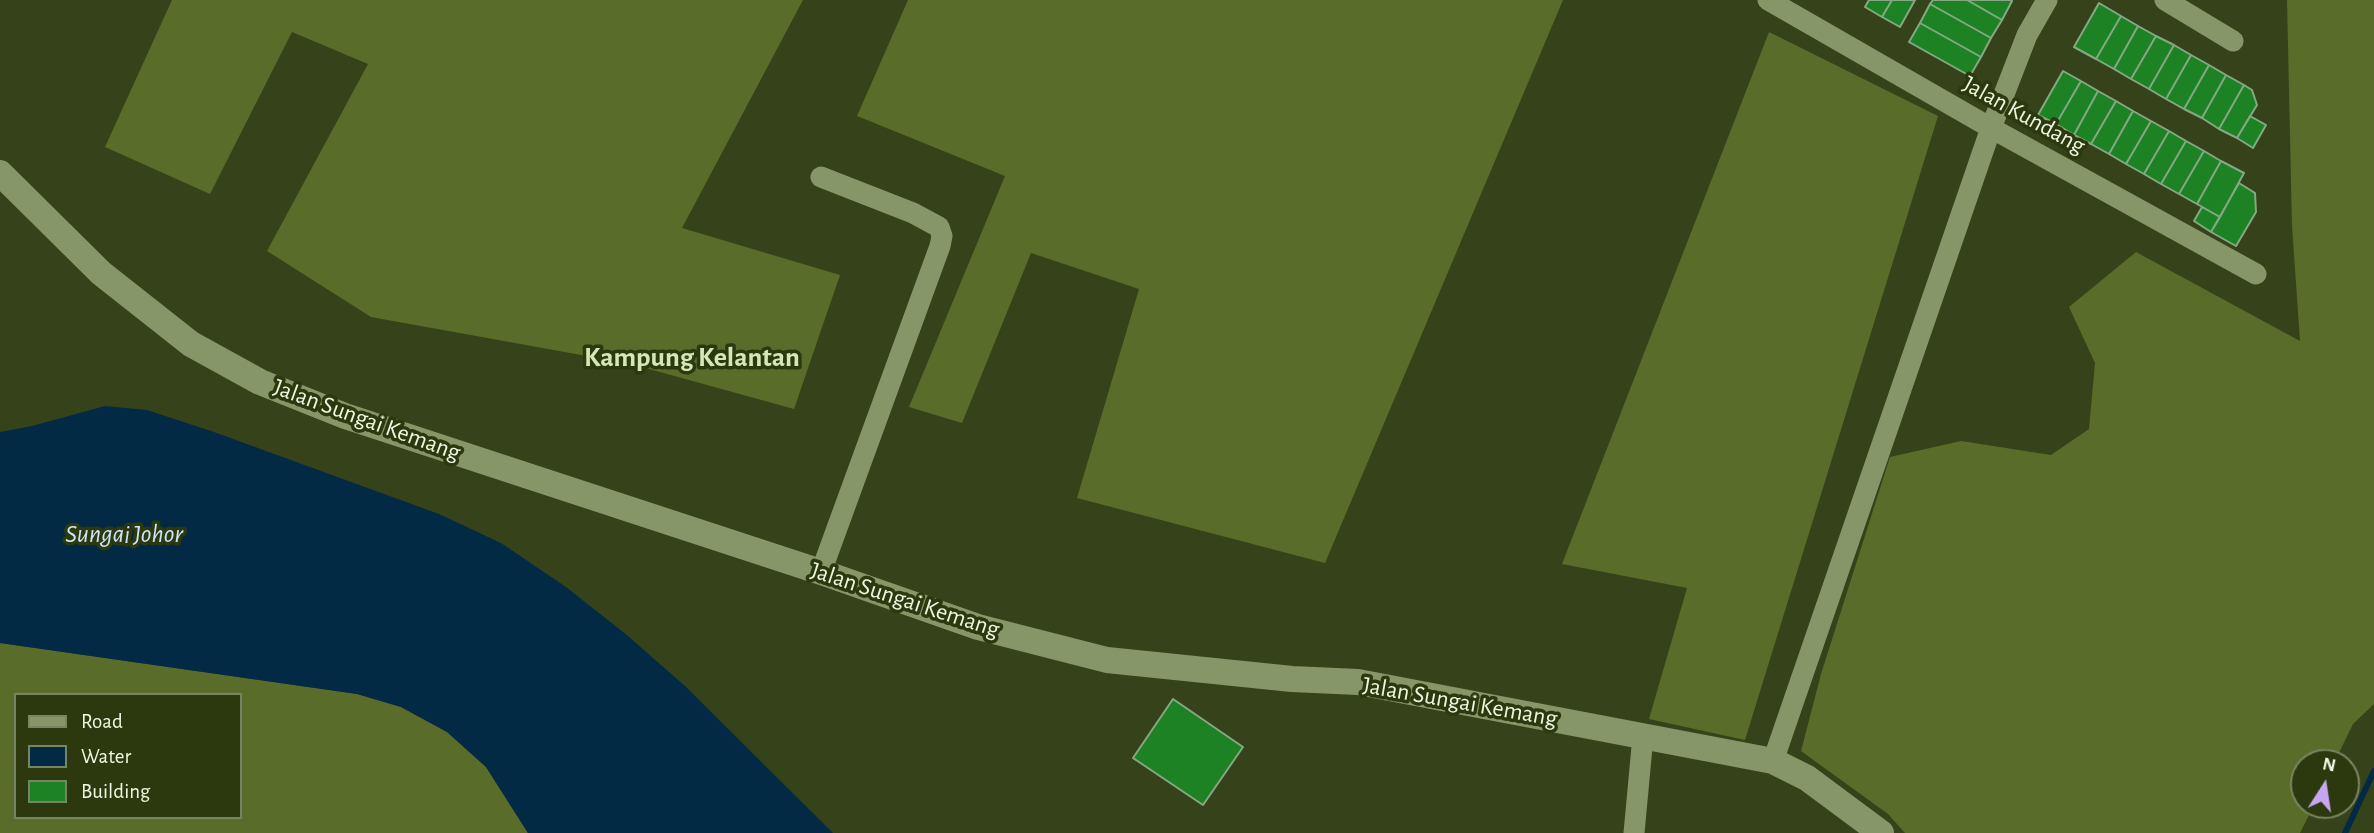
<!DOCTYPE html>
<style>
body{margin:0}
#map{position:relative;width:2374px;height:833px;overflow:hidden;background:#36431a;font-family:"Alegreya Sans",sans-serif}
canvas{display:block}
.legend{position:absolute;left:14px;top:693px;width:228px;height:126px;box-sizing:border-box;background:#2c380e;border:2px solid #798462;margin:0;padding:9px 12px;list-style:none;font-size:21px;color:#edf6df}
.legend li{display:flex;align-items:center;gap:14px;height:35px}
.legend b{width:35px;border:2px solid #798462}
.north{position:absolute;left:2290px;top:749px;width:70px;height:70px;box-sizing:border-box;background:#2c380e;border:2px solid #798462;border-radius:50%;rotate:12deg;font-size:19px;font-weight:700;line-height:28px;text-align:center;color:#edf6df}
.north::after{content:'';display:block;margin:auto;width:24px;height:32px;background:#c6a6f0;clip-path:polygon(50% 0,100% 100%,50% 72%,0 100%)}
</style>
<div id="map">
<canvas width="2374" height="833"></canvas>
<ul class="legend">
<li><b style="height:9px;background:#869669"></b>Road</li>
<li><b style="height:19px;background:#032a44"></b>Water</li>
<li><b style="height:19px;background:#1d8224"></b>Building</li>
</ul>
<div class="north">N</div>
</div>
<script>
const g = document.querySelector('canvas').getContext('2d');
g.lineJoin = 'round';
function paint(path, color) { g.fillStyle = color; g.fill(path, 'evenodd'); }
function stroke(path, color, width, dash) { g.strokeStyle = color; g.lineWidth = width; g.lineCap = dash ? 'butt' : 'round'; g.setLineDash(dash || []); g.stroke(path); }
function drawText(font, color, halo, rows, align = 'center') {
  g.font = font + ' "Alegreya Sans",sans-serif'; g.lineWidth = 7; g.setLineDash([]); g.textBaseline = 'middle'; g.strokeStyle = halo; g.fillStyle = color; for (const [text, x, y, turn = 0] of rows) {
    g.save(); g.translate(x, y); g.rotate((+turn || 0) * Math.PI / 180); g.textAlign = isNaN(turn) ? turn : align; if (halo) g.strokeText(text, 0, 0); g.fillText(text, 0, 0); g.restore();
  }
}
const forest = new Path2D(`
 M172,0h631l-121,228 158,47 -46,134 -163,-45 -260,-47 -104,-66 101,-187 -76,-32 -82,162 -105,-47z
 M908,0h655l-238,563 -248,-65 62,-209 -108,-36 -69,170 -53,-16 96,-231 -148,-60z
 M2287,0h87v704l-21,20 -19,39h-30v42h10l-14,28h-395l-17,-19 -87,-63 20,-77 69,-217 71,-16 90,14 38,-26 6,-66 -26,-56 67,-55 164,89 -8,-115z
 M1769,32l169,84 -193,624 -96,-21 38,-131 -125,-24z
 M0,643l357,51 44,13 46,25 39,35 42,66h-528zM16,695h224v122h-224z`);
const water = new Path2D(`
 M105,406l42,4 67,22 225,82 62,29 65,44 62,49 57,50 148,147h-305l-42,-66 -39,-35 -46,-25 -44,-13 -357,-51v-211l32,-6z`);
const stream = new Path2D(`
 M2345,833l29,-62`);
const building = new Path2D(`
 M1869,0h23l-10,17 -17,-10z
 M1892,0h23l-15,27 -18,-10z
 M1933,0h34l35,20 -11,18 -61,-34z
 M1967,0h43l2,1 -10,19z
 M2099,3l22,13 -25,43 -22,-12z
 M1930,4l61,34 -10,19 -61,-34z
 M2121,16l17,10 -24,43 -18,-10z
 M1920,23l61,34 -11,19 -61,-34z
 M2138,26l18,10 -25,43 -17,-10z
 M2156,36l18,9 -25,44 -18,-10z
 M2174,45l17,10 -25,44 -17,-10z
 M2191,55l18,10 -25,44 -18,-10z
 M2209,65l17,10 -24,43 -18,-9z
 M2063,71l18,10 -25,43 -18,-9z
 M2226,75l18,10 -25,44 -17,-11z
 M2081,81l17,10 -24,44 -18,-11z
 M2244,85l8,5 5,15 -20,33 -18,-9z
 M2098,91l18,10 -25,43 -17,-9z
 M2116,101l17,10 -24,43 -18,-10z
 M2133,111l18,10 -25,43 -17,-10z
 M2250,116l16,9 -13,23 -16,-10z
 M2151,121l18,10 -25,43 -18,-10z
 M2169,131l17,10 -25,43 -17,-10z
 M2186,141l18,10 -25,43 -18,-10z
 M2204,151l17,10 -24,43 -18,-10z
 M2221,161l23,12 -24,44 -23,-13z
 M2239,183l16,10 1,19 -20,34 -25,-14z
 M2202,207l18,10 -9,15 -17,-11z
 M1173,699l70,48 -40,58 -70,-47z`);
const minor = new Path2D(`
 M1768,0l223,128 265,146
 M2165,0l68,41
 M821,177l92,36 26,14 3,9 -2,10 -119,326
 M1773,761l218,-633 36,-93 20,-35
 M1634,833l9,-97`);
const tertiary = new Path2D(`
 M0,173l101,100 90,71 69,38 85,34 476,156 157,55 129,33 185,19 66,3 415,79 34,17 74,55`);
const streetNames = [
 ["Jalan Kundang",2024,115,29],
 ["Jalan Sungai Kemang",367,420,20],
 ["Jalan Sungai Kemang",905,600,18],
 ["Jalan Sungai Kemang",1460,702,10]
];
const waterNames = [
 ["Sungai Johor",124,534]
];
const quarterNames = [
 ["Kampung Kelantan",692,358]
];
paint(forest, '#596c2a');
paint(water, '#032a44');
stroke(stream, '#032a44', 6);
paint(building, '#1d8224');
stroke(building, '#85a884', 2);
stroke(minor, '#869669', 21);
stroke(tertiary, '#869669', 26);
drawText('24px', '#edf6df', '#2c380e', streetNames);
drawText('italic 26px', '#cde5f9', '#2c380e', waterNames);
drawText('bold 28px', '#d5e6b7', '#2c380e', quarterNames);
</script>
